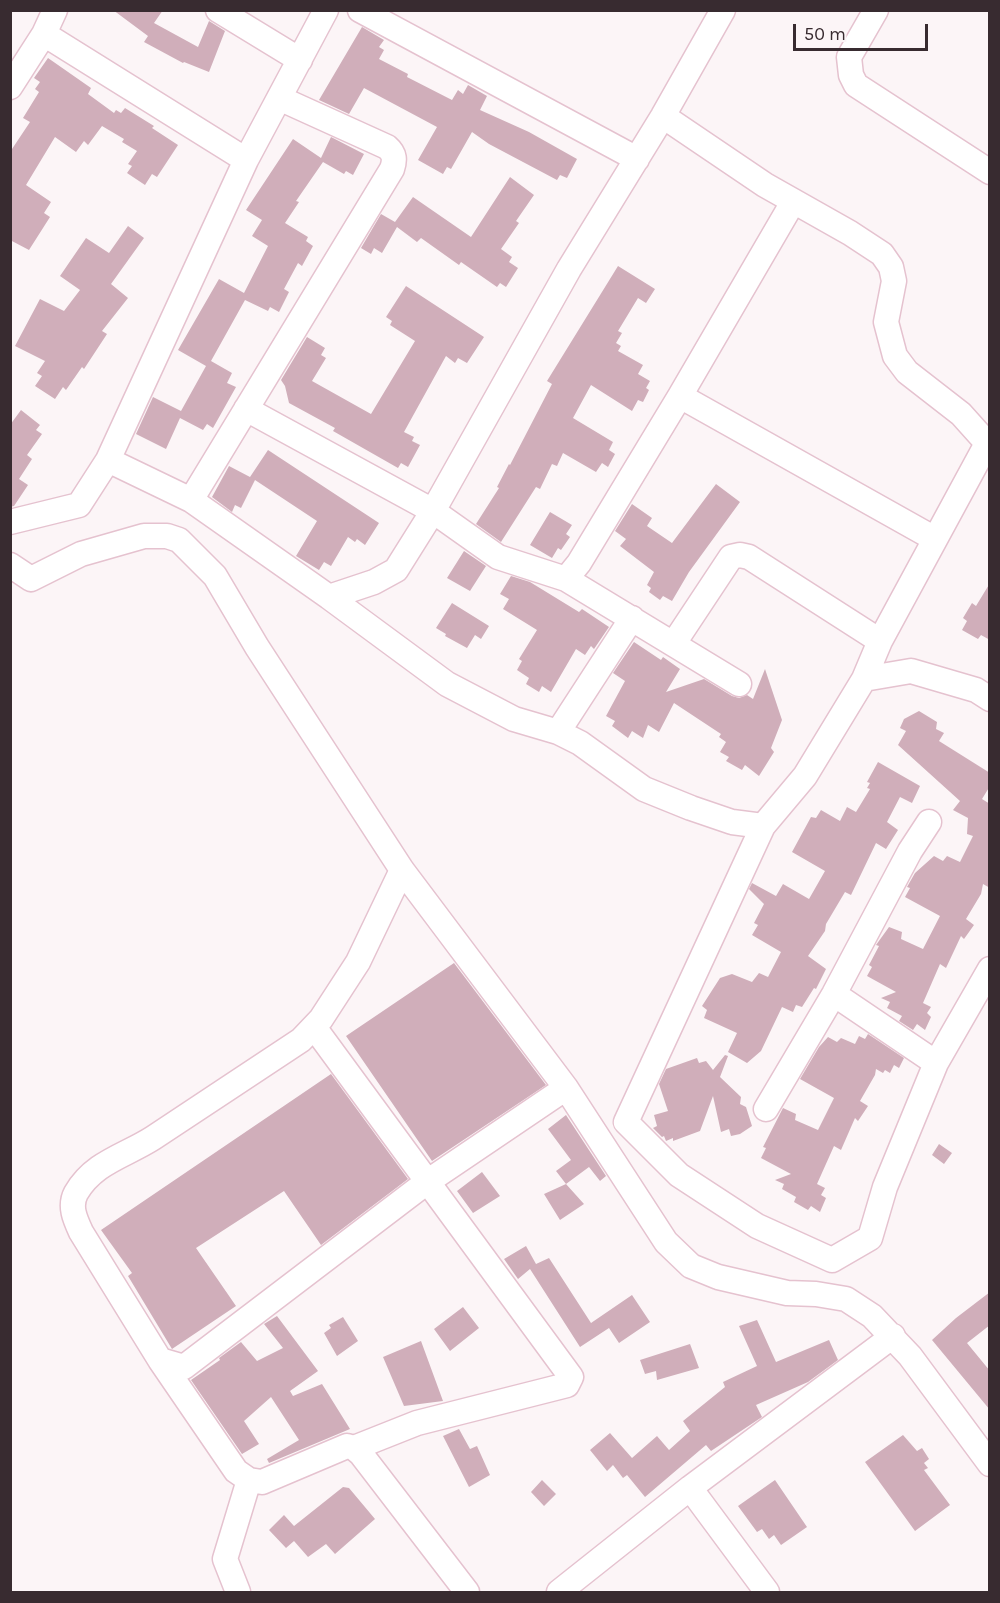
<!DOCTYPE html>
<style>
body{margin:0}
#map{position:relative;width:1000px;height:1603px;overflow:hidden;background:#fcf5f7;font-family:Karla,sans-serif}
canvas{display:block}
.frame{position:absolute;inset:0;border:12px solid #382b30;pointer-events:none}
.scale{position:absolute;left:793px;top:24px;width:135px;height:27px;box-sizing:border-box;border:3px solid #382b30;border-top:0;padding-left:8px;font-size:18px;line-height:21px;white-space:nowrap;color:#382b30;-webkit-text-stroke:4px #fcf5f7;paint-order:stroke}
</style>
<div id="map">
<canvas width="1000" height="1603"></canvas>
<div class="frame"></div>
<div class="scale">50 m</div>
</div>
<script>
const g = document.querySelector('canvas').getContext('2d');
g.lineJoin = 'round';
function paint(path, color) { g.fillStyle = color; g.fill(path, 'evenodd'); }
function stroke(path, color, width, dash) { g.strokeStyle = color; g.lineWidth = width; g.lineCap = dash ? 'butt' : 'round'; g.setLineDash(dash || []); g.stroke(path); }
const building = new Path2D(`
 M113,10h50l-9,13 44,24 11,-26 16,10 -16,41 -25,-10 -1,1 -39,-21 4,-6z
 M362,27l22,13 -5,7 5,3 -5,9 29,15 -1,3 45,23 6,-10 5,4 5,-9 19,11 -7,14 49,22 48,27 -10,19 -7,-3 -3,5 -68,-36 -17,-12 -21,37 -4,-2 -4,7 -25,-14 19,-33 -73,-39 -15,26 -30,-14z
 M48,58l43,30 -3,6 26,19 2,-3 5,3 4,-5 29,18 -2,2 26,17 -21,32 -5,-3 -7,11 -18,-12 5,-7 -4,-2 9,-13 -15,-9 2,-3 -22,-13 -14,19 -4,-4 -8,11 -21,-15 -29,48 25,17 -7,11 6,4 -21,33 -19,-10v-88l20,-30 -7,-4 16,-26 -4,-3 5,-7 -6,-4z
 M331,137l33,17 -11,21 -7,-4 -2,3 -21,-12 -27,39 3,1 -14,21 23,14 -2,4 7,5 -11,20 -4,-3 -14,26 5,3 -10,20 -9,-5 -2,4 -23,-11 -34,61 21,12 -5,10 9,4 -23,41 -6,-4 -4,6 -23,-12 -14,31 -30,-15 17,-37 28,14 25,-45 -28,-16 41,-71 25,14 24,-47 -16,-10 10,-16 -16,-10 47,-71 28,19z
 M510,177l24,18 -18,26 3,2 -18,26 11,8 -3,5 9,6 -12,19 -6,-4 -3,4 -36,-25 -2,3 -38,-27 -4,4 -20,-15 -15,26 -8,-5 -3,6 -10,-6 20,-34 14,8 18,-25 58,40z
 M128,226l16,12 -33,46 17,14 -26,33 5,3 -23,35 -2,-2 -16,23 -3,-3 -8,12 -20,-13 7,-10 -5,-3 8,-12 -30,-15 25,-47 24,12 16,-21 -20,-14 26,-38 23,15z
 M618,266l37,23 -9,14 -8,-5 -20,33 4,2 -6,10 5,3 -3,5 25,14 -5,9 12,7 -4,7 3,2 -6,12 -5,-2 -6,11 -41,-26 -18,33 40,24 -4,8 6,4 -7,13 -6,-4 -6,9 -33,-19 -6,13 -5,-2 -12,25 -4,-2 -35,55 -25,-18 23,-36 -2,-1 12,-23 1,1 42,-81 -5,-3z
 M406,286l78,51 -17,26 -9,-5 -3,5 -9,-7 -42,76 10,5 -2,4 8,4 -12,22 -7,-4 -3,5 -65,-37 2,-3 -46,-25 -4,-17 -4,-6 26,-43 18,11 -4,7 5,3 -14,23 59,33 44,-73 -25,-16 2,-4 -6,-4z
 M21,410l19,15 -4,5 6,4 -15,21 5,4 -13,20 9,6 -14,21 -4,1v-82z
 M268,450l111,73 -14,22 -8,-6 -2,3 -7,-5 -17,29 -7,-4 -5,8 -23,-14 21,-35 -62,-41 -14,28 -6,-3 -3,7 -20,-15 17,-31 21,11z
 M716,484l24,18 -51,70 -17,29 -9,-5 -3,4 -11,-8 2,-4 -4,-3 7,-13 -34,-26 6,-7 -11,-8 17,-27 20,14 -5,8 25,17z
 M550,512l22,13 -6,9 4,3 -9,13 -3,-2 -6,10 -22,-13z
 M464,551l22,15 -16,25 -23,-13z
 M511,576l19,6 49,30 3,-3 27,18 -15,22 -3,-3 -6,9 -9,-6 -25,43 -9,-6 -3,6 -13,-8 3,-6 -12,-8 5,-9 -3,-2 18,-29 -34,-21 6,-10 -9,-5z
 M990,583v57l-9,-5 -3,4 -16,-9 5,-9 -4,-3 9,-15 4,3z
 M452,603l37,23 -8,13 -6,-4 -8,13 -22,-12 1,-2 -10,-6z
 M634,642l27,18 2,-3 17,12 -14,23 38,-13 28,17 7,2 8,-3 6,4 12,-30 17,51 -11,28 3,4 -15,24 -14,-11 -3,5 -16,-9 3,-4 -9,-5 6,-10 -7,-5 2,-3 -47,-31 -15,29 -11,-7 -5,13 -11,-7 -4,7 -16,-12 3,-5 -9,-5 19,-35 -12,-8z
 M919,711l18,11 -1,7 8,4 -5,8 51,32v13l-8,13 8,5v84l-7,-4 -2,10 -15,25 8,6 -10,14 -3,-3 -15,32 -6,-4 -17,39 8,4 -4,6 4,4 -6,13 -8,-6 -4,6 -14,-9 3,-5 -15,-8 3,-6 -9,-4 15,-6 -29,-16 5,-9 -3,-2 10,-19 -3,-1 13,-18 13,5 -1,7 22,10 17,-33 -35,-19 5,-9 -3,-1 8,-14 19,-17 9,5 4,-5 13,6 13,-26 -6,-2 1,-16 -15,-8 7,-9 -62,-56 8,-14 -6,-3 4,-9z
 M878,762l42,24 -8,17 -12,-6 -13,25 11,8 -12,19 -10,-6 -25,52 -6,-3 -19,32 -1,7 -17,25 18,13 -10,20 -2,-1 -12,19 -6,-2 -3,7 -11,-5 -21,44 -14,12 -19,-11 9,-19 -33,-15 3,-8 -5,-4 18,-28 12,-4 20,8 7,-9 9,4 13,-25 -29,-17 6,-10 -4,-2 10,-19 -15,-15 3,-6 24,13 7,-12 26,15 16,-28 -33,-19 19,-35 5,1 5,-8 19,11 7,-14 9,5 14,-23 -3,-1 3,-5 -3,-1z
 M454,963l92,122 -114,76 -86,-125z
 M868,1034l36,24 -5,10 -5,-3 -4,8 -5,-3 -2,3 -7,-4 -1,6 -15,26 8,5 -10,15 -3,-3 -14,32 -7,-4 -17,38 8,4 -4,7 5,3 -6,14 -9,-6 -3,4 -14,-8 2,-5 -14,-8 2,-5 -9,-4 16,-6 -30,-16 5,-10 -3,-1 20,-39 13,6 -1,6 23,10 16,-32 -34,-19 19,-32 9,-10 9,5 4,-4 14,6 4,-8 6,3z
 M725,1055l3,1 -8,21 21,20 -1,7 6,3 6,19 -12,8 -9,2 -2,-7 -8,3 -8,-36 -13,35 -27,10v-3l-7,3 -2,-5 -2,1 -9,-9 4,-2 -3,-11 14,-4 -9,-27 7,-15 31,-11 2,5 7,-2 7,9z
 M331,1074l77,105 -87,66 -37,-54 -88,57 40,58 -64,43 -44,-73 4,-3 -31,-43z
 M566,1115l40,61 -6,5 -11,-14 -23,17 -10,-13 15,-11 -23,-31z
 M939,1144l13,9 -8,11 -12,-9z
 M482,1172l18,24 -27,17 -16,-22z
 M566,1184l18,20 -24,16 -16,-26z
 M526,1246l10,18 13,-6 42,65 41,-28 18,27 -31,21 -10,-15 -29,19 -50,-78 -12,10 -14,-20z
 M990,1292v33l-23,18 23,28v39l-58,-70 24,-22z
 M463,1307l16,21 -29,23 -16,-22z
 M277,1316l41,55 -28,20 3,5 29,-12 28,45 -81,34 -2,-4 32,-19 -28,-43 -27,24 15,23 -17,10 -51,-74 29,-20 -1,-2 22,-16 16,19 26,-13 -19,-24z
 M343,1317l15,24 -21,15 -13,-23 7,-5 -2,-3z
 M757,1320l19,42 53,-22 9,20 -30,22 -52,23 6,12 -51,34 -5,-6 -61,52 -18,-22 -4,3 -10,-13 -6,6 -17,-21 20,-17 22,25 25,-22 12,14 21,-19 -7,-10 42,-34 -2,-5 34,-16 -18,-40z
 M421,1341l22,60 -39,5 -21,-49z
 M690,1344l9,24 -42,12 -1,-9 -11,3 -5,-14z
 M459,1429l11,20 7,-3 13,29 -21,12 -26,-51z
 M903,1435l14,16 5,-3 7,11 -5,4 4,5 -4,2 26,35 -35,26 -50,-69z
 M542,1480l14,14 -12,12 -13,-14z
 M775,1480l32,47 -26,18 -7,-10 -5,4 -7,-10 -5,3 -19,-26z
 M343,1487l6,1 26,31 -40,35 -9,-10 -18,13 -14,-16 -8,7 -17,-18 15,-15 10,11z`);
const minor = new Path2D(`
 M218,10l82,50
 M360,10l277,149
 M723,10l-60,106 -94,153 -136,242 -37,59 -22,12 -45,15 118,87 67,35 44,13 22,11 64,46 47,19 41,14 31,4 42,-50 59,-97 47,-8 65,19 14,9
 M876,10l-27,47 2,18 5,10 134,87
 M44,34l202,126
 M10,87l34,-53 11,-24
 M663,116l102,69 85,48 32,21 9,13 3,14 -8,41 9,34 12,16 54,42 26,29
 M680,396l255,143
 M246,409l187,102 65,46 68,22
 M108,460l83,40 138,97
 M191,500l201,-331c3,-9 3,-15 -5,-22l-108,-49
 M10,522l69,-17 29,-45 138,-300 80,-150
 M10,565l21,14 50,-25 63,-18h23l12,4 36,36 42,71 145,223 164,218 100,154 25,24 27,11 69,16 29,1 30,5 26,17 38,40 80,108
 M674,643l57,-86 9,-2 9,2 131,84
 M864,679l16,-38 110,-203
 M739,684l-173,-105 13,-16 101,-167 113,-194
 M558,732l74,-114
 M763,826l-137,296 53,53 78,51 75,34 38,-22 15,-51 51,-124 54,-94
 M834,994l102,69
 M314,1027l257,350 -4,8 -150,38 -63,25
 M766,1109l68,-115 76,-143 19,-29
 M160,1360l-79,-128c-6,-13 -12,-26 -5,-39 18,-31 49,-37 77,-55 49,-32 99,-66 148,-98l20,-21 37,-57 44,-92
 M690,1488l77,104
 M238,1592l-13,-33 24,-79
 M467,1592l-106,-138 -7,-6 -7,-2 -85,36 -13,-2 -13,-9 -76,-111 24,7 243,-185 139,-94
 M559,1592l131,-104 203,-152`);
paint(building, '#d0aeba');
stroke(minor, '#e5c2cf', 27);
stroke(minor, '#fff', 24);
</script>
